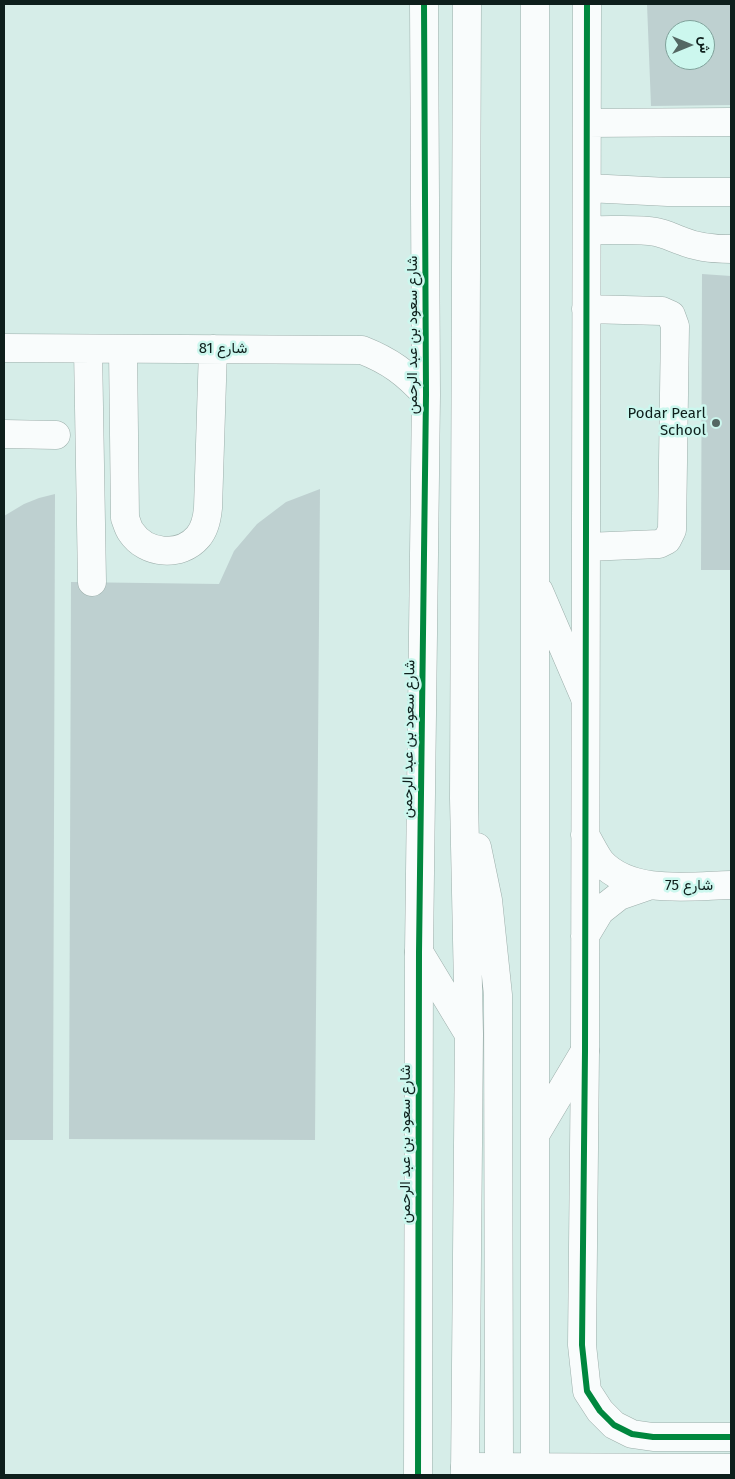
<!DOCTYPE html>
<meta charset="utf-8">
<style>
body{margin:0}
#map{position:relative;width:735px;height:1479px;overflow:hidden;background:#d6ede8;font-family:"Fira Sans",Vazirmatn,sans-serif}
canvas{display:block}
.frame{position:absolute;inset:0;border:5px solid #0e1f1c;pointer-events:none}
.north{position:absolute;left:665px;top:20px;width:50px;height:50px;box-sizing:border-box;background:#ccf7ee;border:1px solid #80a19a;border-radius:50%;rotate:90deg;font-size:14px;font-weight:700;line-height:20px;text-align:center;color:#0e1f1c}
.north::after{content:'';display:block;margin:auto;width:18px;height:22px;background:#546763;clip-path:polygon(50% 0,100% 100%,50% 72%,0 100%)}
</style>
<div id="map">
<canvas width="735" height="1479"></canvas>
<div class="frame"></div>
<div class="north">ش</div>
</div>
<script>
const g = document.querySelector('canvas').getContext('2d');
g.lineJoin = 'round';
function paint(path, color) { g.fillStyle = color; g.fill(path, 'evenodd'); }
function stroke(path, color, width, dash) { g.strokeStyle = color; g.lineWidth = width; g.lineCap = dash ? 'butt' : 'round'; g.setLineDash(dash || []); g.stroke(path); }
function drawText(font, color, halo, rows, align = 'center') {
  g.font = font + ' "Fira Sans",Vazirmatn,sans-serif'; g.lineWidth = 5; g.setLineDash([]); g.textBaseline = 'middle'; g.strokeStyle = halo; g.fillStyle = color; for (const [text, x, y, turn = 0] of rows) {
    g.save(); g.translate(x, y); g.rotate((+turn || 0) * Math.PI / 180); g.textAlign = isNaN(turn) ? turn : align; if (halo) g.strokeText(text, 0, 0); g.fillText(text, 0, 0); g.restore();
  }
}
const building = new Path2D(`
 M647,4h84v101l-80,1zM675,30h30v30h-30z
 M702,274l29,2v294h-30z
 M320,489l-5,651 -246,-1 2,-557 148,2 15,-33 23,-27 29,-22z
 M55,494l-2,646h-49v-624l20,-12 15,-6z`);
const minor = new Path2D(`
 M587,4l-2,1047 -3,294 5,46 13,20 14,14 18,9 21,3h78
 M587,123l144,-1
 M587,188l81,4h63
 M587,230c21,1 49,-2 69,2 10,2 17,6 26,9 16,7 32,8 49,8
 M4,348l358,2c28,11 44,23 64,45
 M88,349l4,233
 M123,349l2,169c2,5 3,10 6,14 15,23 50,25 67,5 7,-8 9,-18 10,-29l5,-159
 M4,434l52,1
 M586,547l73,-3 8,-4 5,-10 3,-204 -4,-11 -9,-4 -76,-2
 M585,835c5,8 10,19 16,27 30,33 89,24 130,23
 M585,936l15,-25 19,-15 29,-10
 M465,1467l266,1
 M418,1475l1,-523 7,-557 -2,-391`);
const major = new Path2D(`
 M539,591l46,107
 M477,847l11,53 10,95 1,472 3,8
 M419,952l49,81
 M535,1135l50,-84
 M465,1475l4,-441 -5,-236 3,-794
 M535,1475v-1471`);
const cycleway = new Path2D(`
 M587,4l-2,1047 -3,294 5,46 13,20 14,14 18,9 21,3h78
 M418,1475l1,-523 7,-557 -2,-391`);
const markers = [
 [716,423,5,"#546763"]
];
const streetNames = [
 ["شارع سعود بن عبد الرحمن",413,335,-90],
 ["شارع 81",223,349],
 ["شارع سعود بن عبد الرحمن",409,739,-89],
 ["شارع 75",689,886],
 ["شارع سعود بن عبد الرحمن",406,1144,-90]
];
const poiNames = [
 ["Podar Pearl",706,414],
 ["School",706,431]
];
paint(building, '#bed0d0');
stroke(minor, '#9caeaa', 29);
stroke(major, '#9caeaa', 29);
stroke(minor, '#f9fcfc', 28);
stroke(major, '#f9fcfc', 28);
stroke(cycleway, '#00873e', 6);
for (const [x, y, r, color] of markers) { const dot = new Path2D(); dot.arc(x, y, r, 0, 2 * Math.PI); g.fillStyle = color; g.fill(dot); stroke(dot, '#ccf7ee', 2); }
drawText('15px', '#0e1f1c', '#ccf7ee', streetNames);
drawText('15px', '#0e1f1c', '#ccf7ee', poiNames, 'right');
</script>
